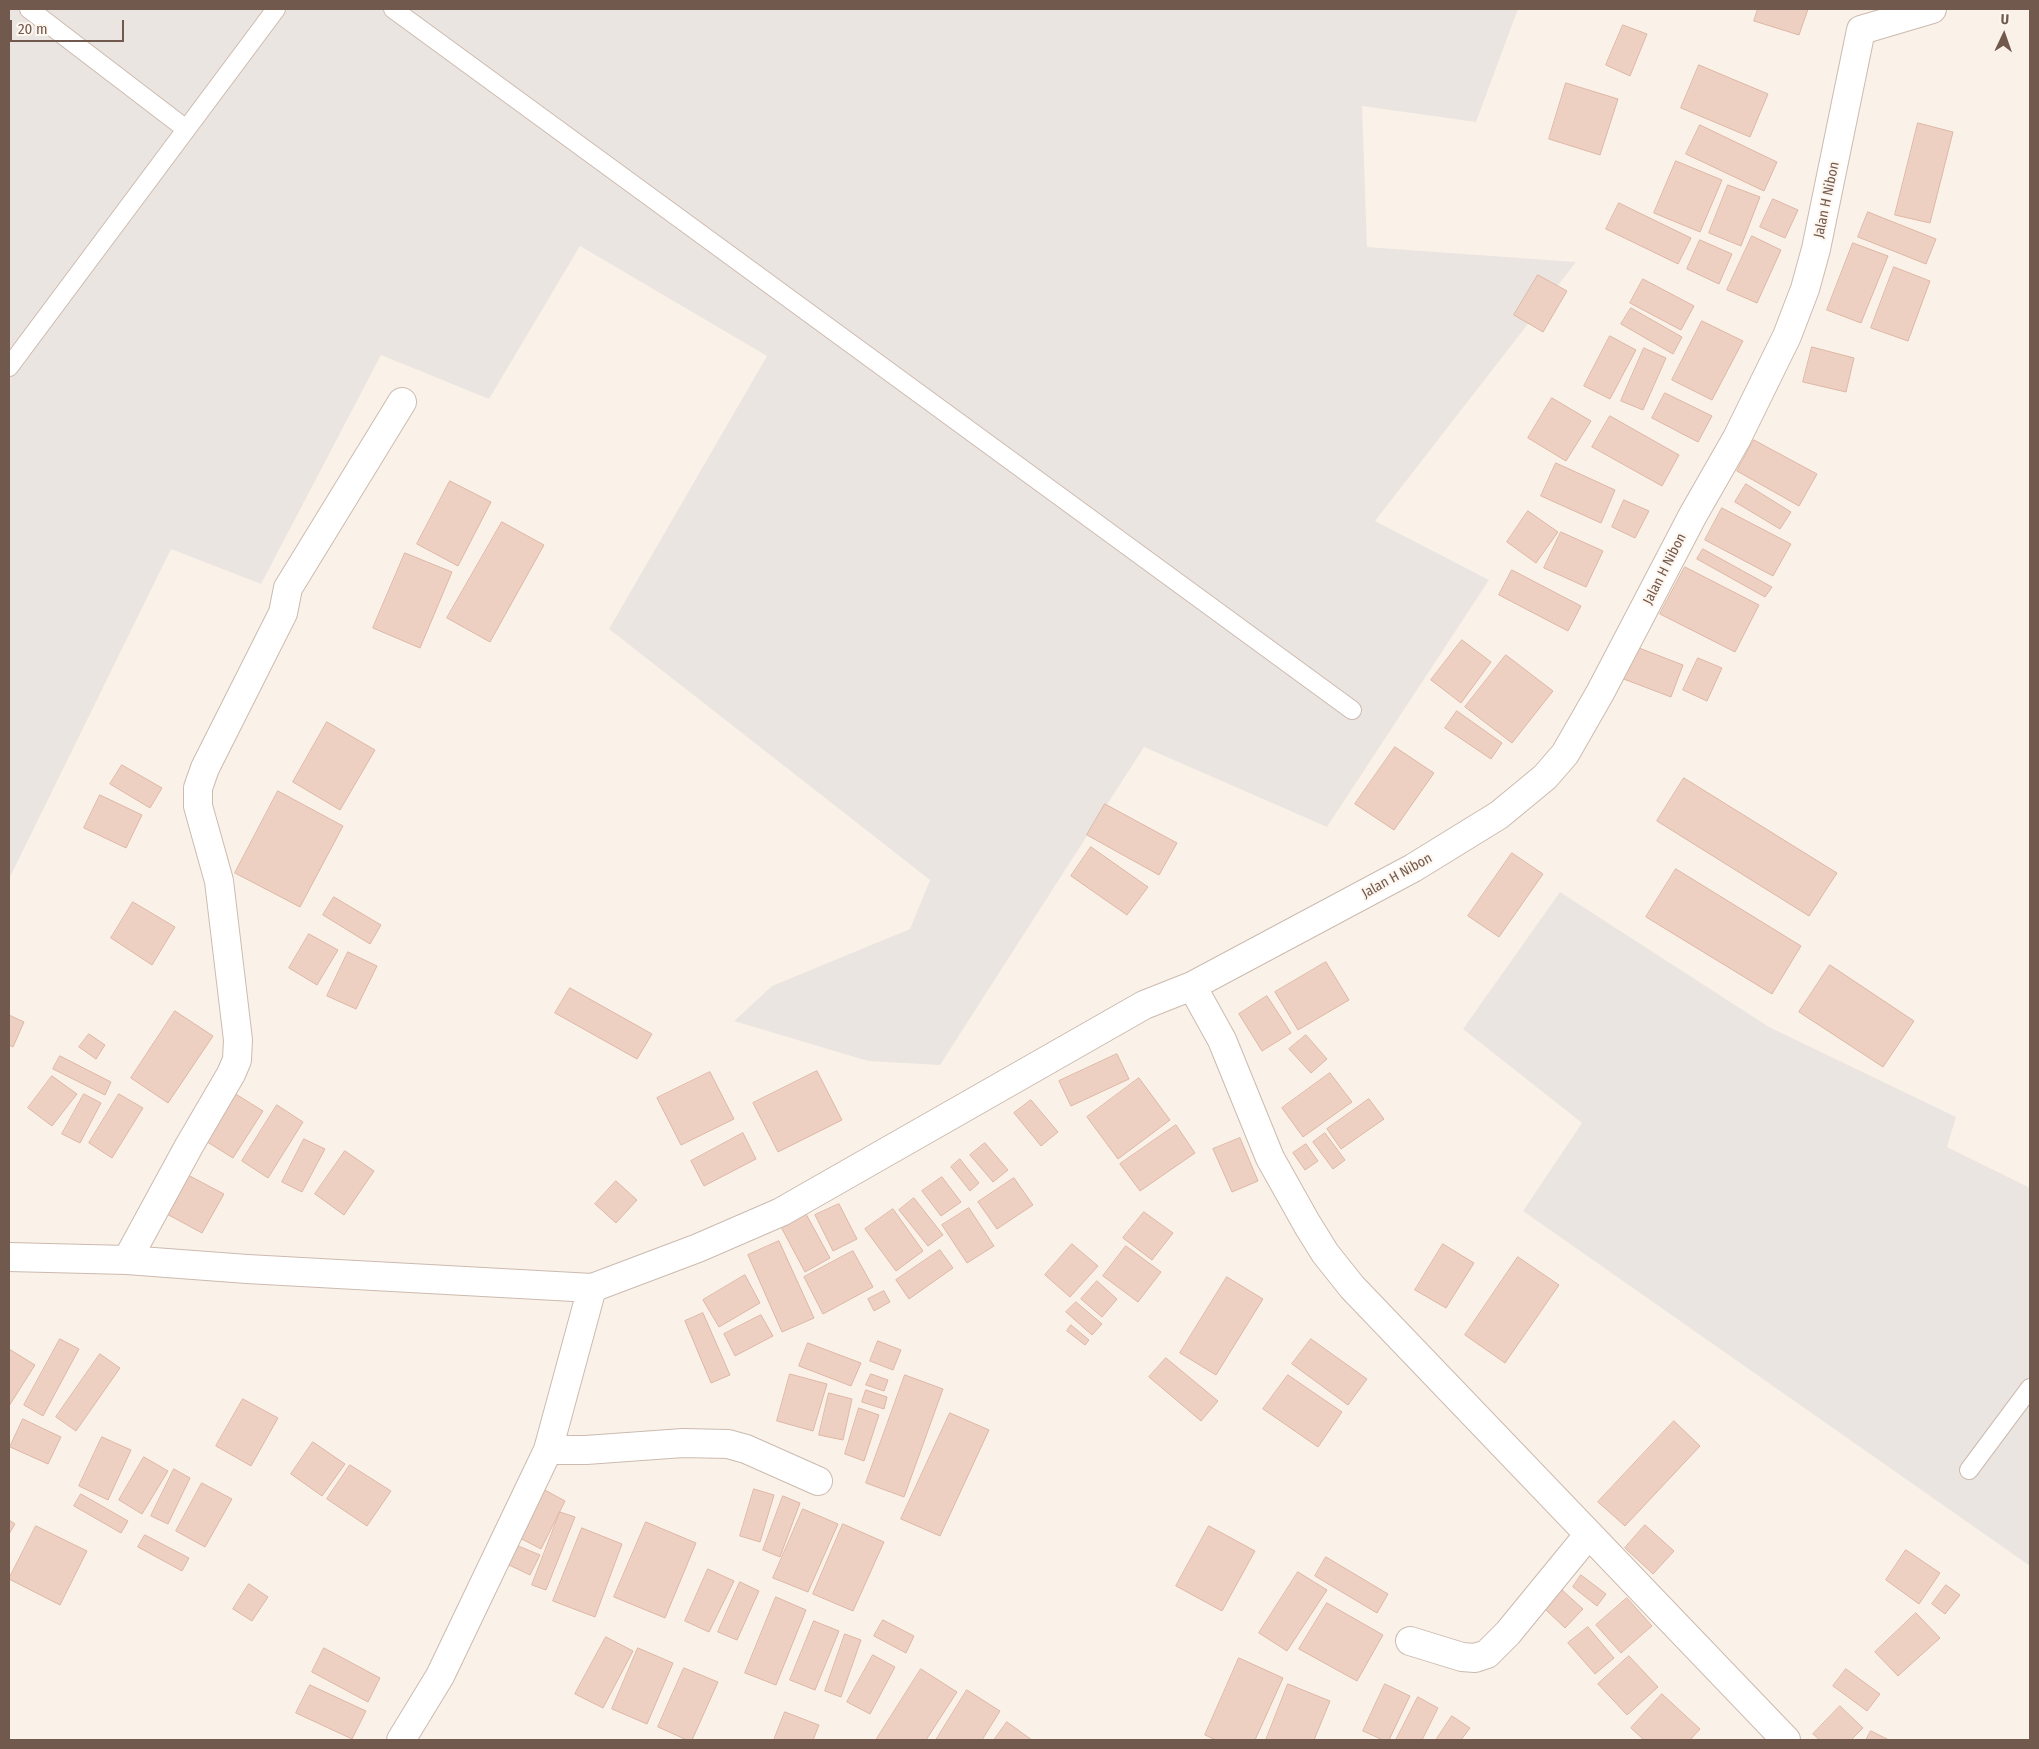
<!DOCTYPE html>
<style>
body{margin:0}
#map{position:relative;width:2039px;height:1749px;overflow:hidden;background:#faf2e8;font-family:"Fira Sans Condensed",sans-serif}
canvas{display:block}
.frame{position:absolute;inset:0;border:10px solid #72594e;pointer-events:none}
.north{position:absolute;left:1979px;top:10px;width:50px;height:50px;-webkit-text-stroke:4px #fdf6ee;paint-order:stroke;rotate:3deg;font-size:14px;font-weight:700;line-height:20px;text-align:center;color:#72594e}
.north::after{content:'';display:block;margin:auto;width:18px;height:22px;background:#72594e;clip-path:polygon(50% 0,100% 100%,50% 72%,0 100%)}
.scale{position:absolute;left:10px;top:20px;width:114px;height:22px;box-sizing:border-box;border:2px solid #72594e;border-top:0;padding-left:6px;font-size:15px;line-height:18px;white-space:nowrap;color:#72594e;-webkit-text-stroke:4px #fdf6ee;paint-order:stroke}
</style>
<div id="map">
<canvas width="2039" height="1749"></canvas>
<div class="frame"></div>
<div class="north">U</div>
<div class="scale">20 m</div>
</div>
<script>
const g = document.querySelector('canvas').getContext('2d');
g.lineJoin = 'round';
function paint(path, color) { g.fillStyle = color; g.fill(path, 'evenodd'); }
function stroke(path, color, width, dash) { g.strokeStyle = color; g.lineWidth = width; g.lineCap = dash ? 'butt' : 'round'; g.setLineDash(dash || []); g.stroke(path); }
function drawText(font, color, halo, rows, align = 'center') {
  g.font = font + ' "Fira Sans Condensed",sans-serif'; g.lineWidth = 4; g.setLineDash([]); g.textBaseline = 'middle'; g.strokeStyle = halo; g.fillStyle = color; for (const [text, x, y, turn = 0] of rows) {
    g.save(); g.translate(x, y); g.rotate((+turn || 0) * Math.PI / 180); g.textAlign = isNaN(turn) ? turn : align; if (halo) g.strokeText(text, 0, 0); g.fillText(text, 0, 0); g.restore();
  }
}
const industrial = new Path2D(`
 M9,9h1509l-42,113 -114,-16 5,141 209,15 -201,259 114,59 -162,247 -183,-80 -204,318 -72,-4 -134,-40 38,-35 138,-57 20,-49 -321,-251 158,-273 -187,-110 -91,153 -108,-44 -120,229 -90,-35 -162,330z
 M1560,892l209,135 187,90 -9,30 83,41v378l-507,-355 59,-88 -119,-94z`);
const building = new Path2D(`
 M1758,9h50l-9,26 -45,-14z
 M1623,25l24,9 -17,42 -24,-11z
 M1699,65l69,29 -18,43 -69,-29z
 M1566,83l52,16 -18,56 -51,-16z
 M1918,123l35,9 -23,91 -35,-8z
 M1700,125l77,37 -13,29 -78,-37z
 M1676,161l46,19 -22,52 -46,-19z
 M1728,185l32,12 -19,49 -32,-13z
 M1773,199l25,11 -13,28 -25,-11z
 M1619,203l72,35 -13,26 -72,-35z
 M1868,212l68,27 -10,25 -68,-27z
 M1752,236l29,14 -24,53 -30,-13z
 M1700,240l32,14 -13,30 -32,-15z
 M1853,243l35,13 -27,67 -34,-13z
 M1894,267l36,14 -22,60 -37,-13z
 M1538,275l29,16 -24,41 -29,-17z
 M1643,279l51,27 -13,24 -51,-27z
 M1631,308l51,29 -9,17 -52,-30z
 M1702,321l41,20 -31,59 -40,-20z
 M1610,336l26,14 -26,49 -26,-13z
 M1812,347l42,11 -8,34 -43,-10z
 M1644,348l22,10 -23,52 -22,-9z
 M1665,393l47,23 -14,26 -46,-24z
 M1552,398l39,23 -25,40 -38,-23z
 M1610,416l69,39 -17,31 -70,-39z
 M1754,440l63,34 -18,32 -62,-35z
 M1556,463l59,27 -14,33 -60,-27z
 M450,481l41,21 -33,64 -41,-22z
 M1746,484l45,28 -11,17 -45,-27z
 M1624,500l25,11 -14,27 -23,-11z
 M1722,508l69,36 -18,32 -68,-36z
 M1528,511l30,21 -22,31 -29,-21z
 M502,522l42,23 -54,97 -43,-24z
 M1561,532l42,19 -17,36 -42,-19z
 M1703,549l69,38 -7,10 -68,-38z
 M405,553l47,19 -32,76 -47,-20z
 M1685,567l74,38 -24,47 -75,-38z
 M1512,570l69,36 -13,25 -69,-36z
 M1462,640l29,22 -30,41 -30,-23z
 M1634,646l49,19 -12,32 -50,-19z
 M1506,655l47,36 -41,52 -47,-36z
 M1698,658l24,10 -15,33 -24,-11z
 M1457,711l45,32 -11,16 -46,-31z
 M327,722l48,28 -35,60 -47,-28z
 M1395,747l39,26 -40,57 -39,-26z
 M122,765l40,23 -12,20 -40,-24z
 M1684,778l153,95 -28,43 -152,-95z
 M278,791l65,35 -43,81 -65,-34z
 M100,795l42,20 -16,33 -42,-20z
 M1105,804l72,39 -18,32 -72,-40z
 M1091,847l57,40 -21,28 -56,-39z
 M1512,853l31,21 -44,63 -31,-21z
 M1676,869l125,77 -29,48 -126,-77z
 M334,897l47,28 -11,19 -47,-29z
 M133,902l42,25 -23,38 -41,-27z
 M309,934l29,16 -21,35 -28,-17z
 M348,952l29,14 -21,43 -29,-13z
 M1326,962l23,38 -51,30 -23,-38z
 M1830,965l84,56 -31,46 -84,-55z
 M570,988l82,46 -15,25 -82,-46z
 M1267,996l24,37 -29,18 -23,-37z
 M175,1011l38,25 -45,67 -37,-25z
 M9,1015l15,7 -11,25 -4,-2z
 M89,1034l16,11 -9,14 -17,-12z
 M1306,1035l21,24 -16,14 -22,-24z
 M1117,1054l12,25 -58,27 -12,-25z
 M60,1056l51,26 -6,13 -52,-26z
 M817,1071l25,49 -64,32 -25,-49z
 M710,1072l24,47 -53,26 -24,-47z
 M1330,1073l22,29 -49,35 -21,-29z
 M52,1076l25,18 -25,32 -24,-18z
 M1139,1078l31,42 -52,39 -31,-42z
 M234,1093l29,18 -30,47 -29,-18z
 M84,1094l17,9 -21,40 -18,-9z
 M119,1094l24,14 -31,50 -23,-15z
 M1369,1099l15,20 -43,30 -14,-20z
 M1031,1100l27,32 -17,14 -27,-33z
 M277,1105l26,17 -35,56 -26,-17z
 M1176,1125l19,28 -55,38 -20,-27z
 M743,1133l13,26 -52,27 -13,-25z
 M1325,1133l20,27 -12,9 -20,-27z
 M1240,1138l18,43 -26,11 -19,-43z
 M304,1139l21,10 -23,43 -20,-10z
 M985,1143l23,27 -15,12 -23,-27z
 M1306,1144l12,17 -13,9 -12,-17z
 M345,1151l29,20 -30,44 -29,-21z
 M960,1159l19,24 -9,8 -19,-24z
 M186,1174l38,20 -22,39 -37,-20z
 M942,1177l19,25 -20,14 -19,-25z
 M1014,1178l19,27 -36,24 -19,-27z
 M616,1181l21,19 -21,23 -21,-19z
 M914,1198l29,37 -15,11 -29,-36z
 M839,1204l18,35 -24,12 -18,-36z
 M969,1208l25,38 -27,17 -25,-38z
 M893,1209l30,42 -27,20 -31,-42z
 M1144,1212l29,21 -21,27 -29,-22z
 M806,1214l24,44 -25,14 -24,-45z
 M779,1241l35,77 -32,14 -34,-77z
 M1072,1244l26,22 -28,31 -25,-22z
 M1443,1244l31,19 -28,45 -31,-18z
 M1126,1246l35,26 -23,30 -35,-26z
 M940,1250l13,18 -44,31 -13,-19z
 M853,1251l20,36 -50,27 -19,-37z
 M1518,1257l41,28 -54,78 -40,-28z
 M745,1275l15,28 -41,24 -16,-27z
 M1227,1277l36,22 -47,76 -36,-22z
 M1097,1281l20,18 -15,18 -21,-18z
 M884,1291l6,11 -16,9 -6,-12z
 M1076,1302l26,22 -10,11 -26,-23z
 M703,1313l27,62 -19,8 -26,-62z
 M761,1315l12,21 -38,20 -11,-22z
 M1071,1325l18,15 -4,5 -18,-14z
 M60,1339l19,10 -36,67 -19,-11z
 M1311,1339l56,40 -19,26 -56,-41z
 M878,1341l23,9 -8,20 -23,-9z
 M808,1343l53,20 -10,23 -52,-20z
 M9,1349l26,16 -26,41z
 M100,1354l20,14 -44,63 -20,-14z
 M1166,1358l52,43 -17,20 -52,-44z
 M790,1374l37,10 -14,47 -36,-10z
 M871,1374l17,6 -4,11 -18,-6z
 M905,1375l38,14 -39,108 -38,-14z
 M1288,1375l54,37 -24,35 -55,-38z
 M866,1390l21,7 -3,12 -22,-7z
 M829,1393l23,6 -9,41 -24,-5z
 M243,1399l35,19 -27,48 -35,-20z
 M859,1408l20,7 -15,46 -19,-7z
 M950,1413l39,17 -49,106 -39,-17z
 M23,1419l38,18 -13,27 -38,-17z
 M1674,1421l26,25 -75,80 -27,-24z
 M102,1437l29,13 -23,50 -29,-14z
 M313,1442l32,22 -23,32 -31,-22z
 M144,1457l24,14 -26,43 -23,-14z
 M350,1465l41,26 -24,35 -40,-27z
 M174,1469l16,9 -22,46 -17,-8z
 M202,1483l30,16 -27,48 -29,-16z
 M543,1489l22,12 -24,48 -23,-12z
 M754,1489l20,6 -14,47 -20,-6z
 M81,1494l47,27 -7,12 -47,-27z
 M783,1496l17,7 -20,54 -17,-7z
 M803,1509l35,15 -30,68 -35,-14z
 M560,1512l15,5 -29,73 -14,-5z
 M9,1520l6,4 -6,10z
 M646,1522l50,21 -31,75 -51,-21z
 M843,1524l41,18 -31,69 -40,-17z
 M1645,1525l29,26 -21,23 -28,-26z
 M36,1526l51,25 -27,54 -51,-26z
 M1209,1526l46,25 -33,60 -46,-25z
 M582,1528l40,16 -27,73 -42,-16z
 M145,1535l44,23 -7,13 -44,-24z
 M516,1545l24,10 -10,20 -23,-11z
 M1906,1550l34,23 -21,31 -33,-24z
 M1326,1557l62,37 -11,19 -62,-37z
 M708,1569l26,12 -25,51 -24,-11z
 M1298,1572l29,18 -40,61 -28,-18z
 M1581,1575l25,19 -9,12 -24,-19z
 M740,1582l19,9 -22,49 -19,-8z
 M249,1584l19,13 -16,24 -19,-12z
 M1946,1585l14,10 -15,19 -13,-10z
 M1562,1590l21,19 -18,19 -20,-19z
 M776,1597l30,13 -30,75 -31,-12z
 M1627,1598l25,28 -31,27 -25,-28z
 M1327,1603l56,32 -26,46 -58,-32z
 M1916,1613l24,25 -42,38 -23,-24z
 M883,1620l31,16 -8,17 -32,-17z
 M814,1621l25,10 -24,59 -25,-10z
 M1588,1627l26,31 -19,16 -27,-31z
 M845,1634l16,6 -20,57 -16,-6z
 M606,1637l27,14 -30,57 -28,-14z
 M324,1648l56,30 -12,24 -56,-30z
 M638,1648l35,15 -26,61 -35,-15z
 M873,1655l22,12 -25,47 -23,-12z
 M1629,1656l29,31 -31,28 -29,-31z
 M1239,1658l44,20 -28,62h-39l-11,-5z
 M684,1668l34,14 -26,58h-5l-29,-13z
 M921,1669l36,23 -31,48h-50z
 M1846,1669l34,25 -13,17 -34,-25z
 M1288,1684l42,17 -16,39h-48z
 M1385,1684l25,12 -21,44h-6l-20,-9z
 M310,1685l56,26 -14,28 -56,-26z
 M967,1690l33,21 -18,29h-46z
 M1662,1694l38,35 -10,11h-46l-13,-12z
 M1418,1697l20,11 -16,32h-26z
 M1840,1706l23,22 -12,12h-31l-7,-6z
 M785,1712l34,13 -6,15h-39z
 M1452,1716l18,12 -9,12h-25z
 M1007,1722l25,18h-38z
 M1871,1731l18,9h-23z`);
const lane = new Path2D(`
 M29,9l157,120
 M393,9l959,701
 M9,367l267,-358
 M1969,1470l61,-82`);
const street = new Path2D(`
 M1192,986l221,-118 86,-53 46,-38 20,-23 35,-61 93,-178 44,-77 50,-102 18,-47 11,-40 45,-219 71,-21
 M9,1257l118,3 120,9 345,19 106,-40 83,-36 363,-207 48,-19 30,54 48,118 37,66 18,29 27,34 434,453
 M127,1260l62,-114 42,-72 6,-14 1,-20 -19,-159 -21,-75v-18l7,-20 78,-155 5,-25 114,-186
 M548,1450h38l97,-7 45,1 18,5 72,32
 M1410,1641l52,16 13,1 12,-4 21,-21 81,-99
 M401,1740l39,-64 108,-226 44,-162`);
const streetNames = [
 ["Jalan H Nibon",1827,200,-78],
 ["Jalan H Nibon",1665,569,-63],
 ["Jalan H Nibon",1397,876,-29]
];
paint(industrial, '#ebe5e1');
paint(building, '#edd0c2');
stroke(building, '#deb6a4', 1);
stroke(lane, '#ccbaaf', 20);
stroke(street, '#ccbaaf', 30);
stroke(lane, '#fff', 18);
stroke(street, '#fff', 28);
drawText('14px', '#72594e', '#fdf6ee', streetNames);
</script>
